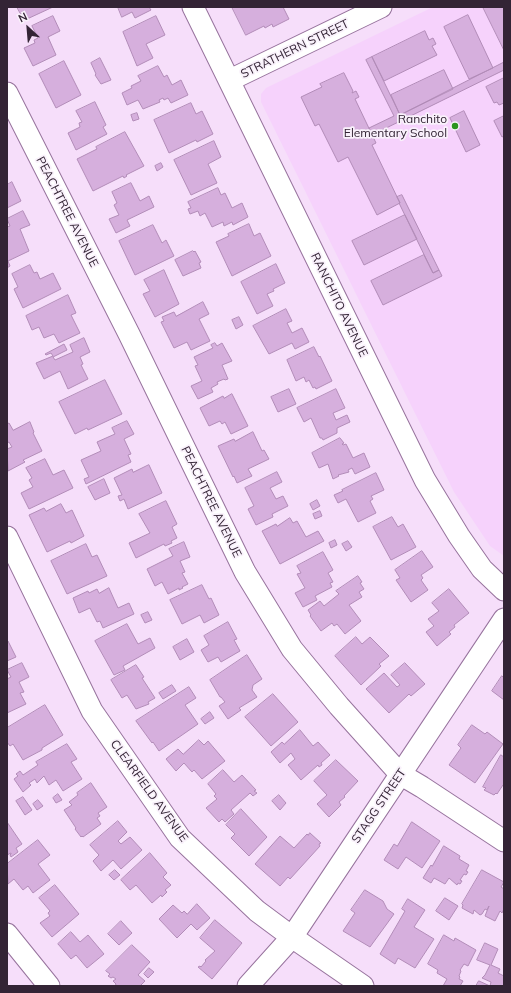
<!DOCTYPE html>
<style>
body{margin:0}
#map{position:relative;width:511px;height:993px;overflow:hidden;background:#f6defa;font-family:Mulish,sans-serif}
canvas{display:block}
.frame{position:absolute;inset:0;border:8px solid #332435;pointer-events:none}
.north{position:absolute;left:8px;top:8px;width:40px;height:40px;-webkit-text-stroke:3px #f9f1fb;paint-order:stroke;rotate:334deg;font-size:11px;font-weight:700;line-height:16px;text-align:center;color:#332435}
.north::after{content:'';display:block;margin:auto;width:14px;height:18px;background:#332435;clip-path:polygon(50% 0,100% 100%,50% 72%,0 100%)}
</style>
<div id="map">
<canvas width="511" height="993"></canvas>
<div class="frame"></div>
<div class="north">N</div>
</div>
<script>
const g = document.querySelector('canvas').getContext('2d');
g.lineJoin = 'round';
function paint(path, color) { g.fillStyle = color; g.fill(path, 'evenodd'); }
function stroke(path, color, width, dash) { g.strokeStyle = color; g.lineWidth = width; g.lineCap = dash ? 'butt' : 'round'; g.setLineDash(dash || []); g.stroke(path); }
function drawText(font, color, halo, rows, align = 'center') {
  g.font = font + ' Mulish,sans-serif'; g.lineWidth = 3.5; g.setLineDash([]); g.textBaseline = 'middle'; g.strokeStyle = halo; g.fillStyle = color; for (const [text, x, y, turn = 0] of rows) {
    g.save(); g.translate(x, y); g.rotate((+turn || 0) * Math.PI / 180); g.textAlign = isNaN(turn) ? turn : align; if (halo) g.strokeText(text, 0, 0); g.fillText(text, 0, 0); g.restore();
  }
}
const built = new Path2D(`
 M433,7h71v549l-14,-10 -36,-54 -193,-390v-8l5,-6z`);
const building = new Path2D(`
 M17,7h36l-26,12 -4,-7 -2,2z
 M118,7h31l2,3 -16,8 -3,-6 -10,5z
 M232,7h51l6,12 -16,8 -1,-3 -7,4 -1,-2 -18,9z
 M483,7h21v43z
 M468,15l25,53 -24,11 -25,-52z
 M53,16l7,15 -12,6 8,18 -23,11 -9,-18 11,-5 -1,-3 4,-2 -6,-12z
 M156,16l9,19 -19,9 7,14 -16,8 -14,-34z
 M425,31l4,9 4,-2 3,6 -4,2 5,9 -53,26 -12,-24z
 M372,57l28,58 104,-53v8l-132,65 -3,-7 25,-12 -28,-56z
 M100,58l11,22 -10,4 -6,-9 1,-1 -5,-11z
 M64,61l17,34 -25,13 -17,-34z
 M158,66l6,11 3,-2 5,10 9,-5 7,15 -17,8 -3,-5 -4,2 -1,-2 -4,2 1,2 -17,7 -5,-9 -11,5 -5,-12 10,-5 -1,-2 10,-5 -3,-5z
 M444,70l9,19 -53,26 -9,-20z
 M344,73l9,18 -1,2 4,-2 3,6 -4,2 21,44 -4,2 28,58 -23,12 -29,-58 -10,5 -19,-38 -4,2 -14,-29 21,-10 -2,-3z
 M504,78v25l-5,2 -2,-3 -3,1 -8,-16z
 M95,102l11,23 -3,2 4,7 -31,16 -8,-17 12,-6 -1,-4 3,-1 -6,-11z
 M191,103l5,11 6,-3 11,23 -16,8 -1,-2 -27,13 -15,-33z
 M464,111l16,34 -14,7 -16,-34z
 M137,113l2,6 -6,2 -2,-6z
 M504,116v20l-2,1 -8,-16z
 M125,132l19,34 -18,9 1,1 -3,2 -1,-2 -30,15 -16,-32 20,-10 -1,-2z
 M214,141l7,16 -13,7 9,19 -26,12 -17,-35z
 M161,163l2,4 -6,4 -2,-5z
 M12,182l9,19 -14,7v-23z
 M131,183l9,18 9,-5 5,11 -27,13 3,6 -14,7 -7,-14 10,-4 -5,-10 3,-2 -5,-11z
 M218,188l3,7 4,-2 7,15 10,-5 6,14 -15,8 -1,-3 -8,4 -1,-4 -11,5 -7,-14 -5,3 -2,-5 -8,3 -2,-5 3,-1 -3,-6z
 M402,195l37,75 -6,3 -34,-70h1l-3,-6z
 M23,211l7,14 -10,4 9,22 -21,10 2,5 -3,2v-41l3,-1 -3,-7z
 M405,215l12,24 -53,26 -12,-24z
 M249,224l5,12 6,-3 11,23 -39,20 -16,-34 13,-6 -1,-2z
 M153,225l9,18 4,-3 8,16 -39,19 -16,-34z
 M193,251l1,1 1,-1 6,11 -2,1 2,5 -18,8 -8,-16z
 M424,255l9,18 6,-3 3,6 -59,29 -12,-24z
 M276,264l9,19 -12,6 1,2 -7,3 6,12 -16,8 -16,-32z
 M30,265l4,8 3,-1 3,7 13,-6 8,16 -38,19 -9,-19 4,-2 -6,-13z
 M164,270l15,34 -24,13 -12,-23 7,-3 -6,-11z
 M68,295l8,18 -5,2 9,18 -21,10 -5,-9 -10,4 -5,-11 -7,3 -6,-14z
 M203,302l6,12 -10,5 11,22 -19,9 -4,-8 -13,6 -13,-26 3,-1 -2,-4 12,-5 2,4z
 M286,309l6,12 -5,2 5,10 10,-5 7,14 -14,7 -3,-6 -23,11 -16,-28z
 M239,317l4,8 -7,4 -4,-9z
 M84,338l6,14 -10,5 3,7 -2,1 7,14 -20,10 -8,-18 -16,8 -8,-16 17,-7 -2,-3 -5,2 -1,-1 19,-10 3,6 -14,7 2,3 18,-8 -3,-7z
 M215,343l2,3 5,-3 10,18 -10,4 6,14 -3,1 -1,-1 -7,3 1,2 -7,4 2,4 -15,7 -7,-13 11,-5 -7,-15 3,-1 -4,-8 19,-9 -2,-3z
 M314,347l5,10 1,-1 12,25 -16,8 -1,-2 -2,1 -4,-8 -3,2 -2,-5 -8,4 -9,-21z
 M105,380l17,34 -34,16 -1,-2 -12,6 -16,-32z
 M289,389l7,15 -18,8 -7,-15z
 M336,389l9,19 -12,5 3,7 11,-5 3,7 -13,6v5l-14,7 -1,-2h-2l-9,-20 -7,4 -7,-14z
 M232,394l16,32 -17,8 -6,-12 -3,2 -2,-3 -11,5 -9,-18 23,-12 1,2z
 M127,421l7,13 -10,5 7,15 -3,1 3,7 -45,22 -2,-5 5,-2 -8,-17 20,-9 -4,-9 18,-8 -3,-6z
 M30,422l4,10 -1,1 9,18 -19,9 2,2 -17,9 -1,-22 5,-2 -3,-5 -2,1v-19l2,-1 4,7z
 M253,432l9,19 2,-1 5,9 -21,10 4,7 -15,7 -3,-7 -1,1 -15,-31 16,-7 1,2z
 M340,438l4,5 -2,1 1,1 3,-1 7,14 11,-5 6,14 -15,7 -3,-6 -4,2 1,2 -11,3 1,1 -6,3 -5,-15 -9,4 -7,-15z
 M45,459l8,16 11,-5 9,18 -44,21 -8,-16 12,-6 -4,-7 3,-2 -6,-10z
 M149,465l13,28 -34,16 -4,-10 -4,2 -2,-5 4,-1 -8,-17 18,-9 1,3z
 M277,472l5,10 -12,6 6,11 7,-3 5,10 -16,8 1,3 -17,8 -8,-16 6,-3 -9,-18z
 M376,473l8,17 -13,6 2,3 -3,2 6,12 -18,9 -12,-23 -8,4 -4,-8 9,-4 -1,-1z
 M104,479l6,14 -15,7 -7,-13z
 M317,500l3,6 -7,4 -3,-6z
 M166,501l11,23 -5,3 5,11 -6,3 1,2 -7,3 -1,-2 -28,14 -7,-15 21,-10 -11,-19z
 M61,504l5,9 6,-3 12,26 -13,7 -1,-2 -23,11 -18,-37 15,-7 2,3z
 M320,511l2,5 -7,3 -2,-5z
 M392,517l6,10 5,-3 13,23 -25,13 -18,-33z
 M290,518l3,5 4,-2 9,16 12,-6 6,10 -44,23 -18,-33 14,-7 1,2z
 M335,540l2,5 -6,3 -2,-5z
 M348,541l4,6 -6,4 -4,-7z
 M184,542l6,15 -10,4 5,11 -3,1 6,11 -6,3 1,1 -4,2v-2l-11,6 -6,-12 -7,4 -8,-17 26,-13 -4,-7z
 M86,544l6,13 5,-2 10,21 -40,18 -16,-33z
 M422,551l11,16 -12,8 2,3 -2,2 7,10 -17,12 -15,-22 4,-2 -5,-8z
 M323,552l10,18 -5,3 5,9 -3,1 2,4 -17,9 2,4 -14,7 -8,-14 10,-5 -8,-14 4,-1 -4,-7z
 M358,576l4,6 -2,1 4,6 -5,3 3,5 -13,8 12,16 -16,13 -8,-10 -3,2 -2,-3 -11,8 -11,-15 1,-1 -3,-5 12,-9 4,5 15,-12 -3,-3z
 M202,585l7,14 2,-1 8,17 -15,8 -4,-8 -18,9 -12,-24z
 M109,588l9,20 11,-5 5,11 -31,14 -3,-7 -3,1 -7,-14 -11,5 -6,-15 15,-7 1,2 8,-4 2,4z
 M449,589l20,24 -15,12 1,2 -6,5 2,2 -14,12 -11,-14 8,-6 -6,-7 11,-8 -7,-8z
 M148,612l4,8 -7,3 -4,-8z
 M228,622l9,17 -3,1 6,11 -19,11 -3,-5 -10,5 -7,-12 8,-5 -5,-9z
 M127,624l11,20 12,-6 5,10 -32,18 2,4 -11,5 -19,-34z
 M356,637l6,7 8,-7 19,19 -10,8 2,2 -20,19 -26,-29z
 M187,639l7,13 -14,8 -7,-13z
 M7,641h1l8,16 -9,4z
 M247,655l15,24 -9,6 -1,5 5,7 -18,11 2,2 -13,9 -9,-13 6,-4 -4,-5h-1l-10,-17z
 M22,663l7,14 -10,5 5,10 -4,1 6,11 -19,9v-34l4,-2 -4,-7z
 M405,663l20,21 -14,12 -2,-2 -20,19 -23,-24 18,-16 13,14 3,-2 -9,-10z
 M136,665l8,12 -2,1 13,20 -7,4 1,2 -13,5 -9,-14 -5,3 -11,-18z
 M502,676l2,2v22l-12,-9z
 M172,685l4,6 -13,8 -4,-6z
 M189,687l7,11 -11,7 13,19 -39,27 -6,-9 -1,1 -16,-22z
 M273,694l25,28 -27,24 -26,-29z
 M45,705l18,30 -21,13v2l-19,10 -10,-16 -3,2 -3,-4v-14z
 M210,712l4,6 -9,6 -4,-5z
 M472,725l13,9 2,-2 16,12 -28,39 -26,-18 12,-17 -3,-3z
 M300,730l13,16 5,-4 12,13 -9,8 1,2 -3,2 -1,-2 -17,15 -13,-15 7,-6 -4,-6 -11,10 -9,-11 11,-10 2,2z
 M199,740l5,5 4,-4 17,20 -23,18 -8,-9 -2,2 -8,-9 -8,8 -10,-12 12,-10 5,5z
 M67,744l10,15 -6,3 11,17 -19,12 -7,-11 -7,5 -5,-9 -7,7 -2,-4 -6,4 2,2 -8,7 -9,-13 4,-3 -2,-2 4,-3 3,4 15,-10 -2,-3z
 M501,755l3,2v28h-1l-6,9 -1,-1 -2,2 -10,-5 2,-2 -3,-1z
 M336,760l22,21 -14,15 1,1 -6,5 2,3 -12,12 -12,-13 10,-9 -13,-14z
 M223,770l11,12 8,-7 14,15 -2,1 3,2 -4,3 -3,-3 -19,17 3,4 -9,8 -3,-3 -3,3 -13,-14 11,-9 -3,-3 2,-2 -8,-10z
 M91,783l16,24 -9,6 2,3 -3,2 4,6 -18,13 -1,-1 -1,1 -6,-8 1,-1 -12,-18 8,-5 -3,-3 9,-7 -1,-2z
 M58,794l4,6 -6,3 -3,-5z
 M279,795l7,8 -6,7 -8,-9z
 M23,797l9,13 -7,5 -9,-14z
 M38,800l5,6 -6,4 -4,-6z
 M241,809l26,28 -18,19 -18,-18 4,-4 -9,-9z
 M118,821l9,11 -9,9 3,3 9,-7 12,13 -21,19 -8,-9 -12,11 -8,-10 6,-6 -9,-10z
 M7,822l15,22 -6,4 2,4 -7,5 -1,-2 1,-1v-1l-4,2z
 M412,822l28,19 -18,27 -16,-11 -8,12 -14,-9 10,-16 3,2z
 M310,833l11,10 -2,1 1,2 -30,33 -2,-2 -8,9 -25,-22 25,-28 14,12 13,-14 1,1z
 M38,840l12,15 -12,9 12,16 -17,13 -5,-7 -5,4 -9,-11 -6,5 -1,-20z
 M444,846l16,10 -1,3 10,6 -3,6 2,1 -2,3 -2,-1 -4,6 2,1 -2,3 -2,-1 -1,2 -8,-7 -4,6 -11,-6 -3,5 -8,-5 8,-13 1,1z
 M150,853l17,20 -4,4 8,8 -6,5 2,2 -5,5 -1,-2 -9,8 -16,-18 -6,5 -9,-10z
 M115,870l5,5 -6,5 -5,-5z
 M482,870l22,12 -3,5 3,2v20l-2,4 -2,-2 -5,10 -10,-5 4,-10 -2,4 -2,-1 -3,5 -2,1 -6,-5 -1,4 -11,-6 1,-3 -1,-1z
 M55,885l24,29 -27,23 -12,-14 10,-7 -2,-3 2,-2 -11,-13z
 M365,890l18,11 4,8 7,5 -24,33 -27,-16 12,-18 -4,-3z
 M445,898l13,8 -9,14 -13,-9z
 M408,899l17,11 -11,17 20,12 -19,29 -17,-10 -3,6 -15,-10 25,-43 -3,-2z
 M197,904l13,14 -13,12 -6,-6 -14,14 -18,-19 14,-14 9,8 2,-2 3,3z
 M215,920l27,23 -30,36 -14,-12 2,-1 1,1 5,-6 -1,-1 10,-9 -15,-13z
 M121,921l11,12 -13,12 -11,-11z
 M71,932l9,10 8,-7 16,19 -17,14 -11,-13 -5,4 -13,-15z
 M444,935l10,6 1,-3 21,12 -8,16 -4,-2 -4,6 1,1 -2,5 1,1 -1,2 4,2 -3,5h-17l4,-7 -10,-6 1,-3 -10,-6z
 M485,943l13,6 -7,16 9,4 -2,4 6,3v10h-14l1,-4 -9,-4 3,-3 5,-10 -13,-5z
 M132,945l18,17 -12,13 7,6 -5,5h-25l1,-2 -3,-3 3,-2 -3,-2 -2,1 -3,-2 2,-2 -4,-3z
 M149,968l5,4 -6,6 -4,-4z
 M479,981l11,5h-14z`);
const minor = new Path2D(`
 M193,7l232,473 34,56 23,33 22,21
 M230,80l151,-73
 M7,93l122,241 116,238 47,77 47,57 61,68 22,13 82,54
 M7,537l85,174 88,127 77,73 35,26 71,49
 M7,934l42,52
 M248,986l44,-49 212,-318`);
const markers = [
 [455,126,4,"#2b951d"]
];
const streetNames = [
 ["STRATHERN STREET",295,49,-26],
 ["PEACHTREE AVENUE",67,212,63],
 ["RANCHITO AVENUE",339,305,64],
 ["PEACHTREE AVENUE",211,502,64],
 ["CLEARFIELD AVENUE",149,791,54],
 ["STAGG STREET",379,806,-56]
];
const poiNames = [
 ["Ranchito",447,119],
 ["Elementary School",447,133]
];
paint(built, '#f6d2fc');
paint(building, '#d6afdd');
stroke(building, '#b28cb8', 1);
stroke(minor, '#97739d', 23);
stroke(minor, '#fff', 21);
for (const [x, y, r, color] of markers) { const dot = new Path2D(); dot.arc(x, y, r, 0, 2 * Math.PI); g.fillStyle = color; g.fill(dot); stroke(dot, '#f9f1fb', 1.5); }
drawText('12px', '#332435', '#f9f1fb', streetNames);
drawText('12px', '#332435', '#f9f1fb', poiNames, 'right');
</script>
